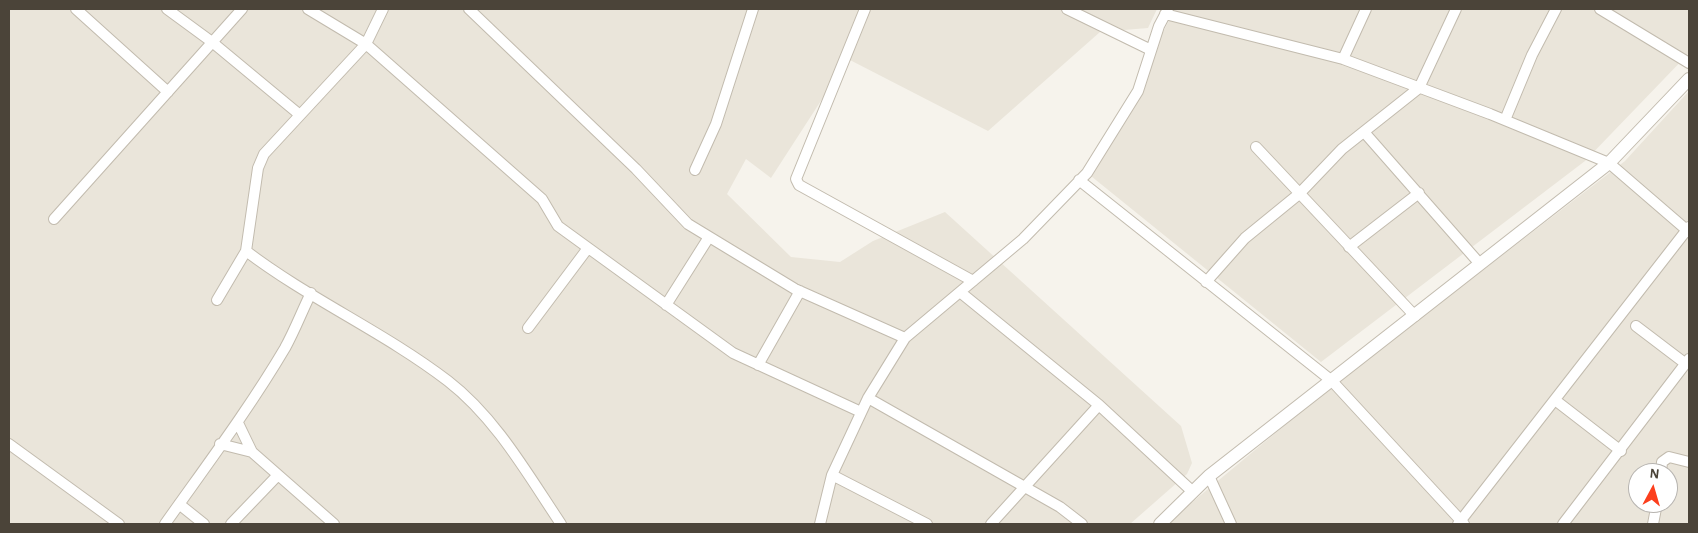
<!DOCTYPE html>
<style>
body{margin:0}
#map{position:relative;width:1698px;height:533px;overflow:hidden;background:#f6f3ec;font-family:"Alegreya Sans",sans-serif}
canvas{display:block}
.frame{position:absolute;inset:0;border:10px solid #4b4439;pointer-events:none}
.north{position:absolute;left:1628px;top:463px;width:50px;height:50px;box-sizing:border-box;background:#fff;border:1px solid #b7b4b0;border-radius:50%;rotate:6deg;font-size:14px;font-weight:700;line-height:20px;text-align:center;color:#4b4439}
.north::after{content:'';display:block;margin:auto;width:18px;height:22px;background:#fc3f1d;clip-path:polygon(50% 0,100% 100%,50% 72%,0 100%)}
</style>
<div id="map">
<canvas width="1698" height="533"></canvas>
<div class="frame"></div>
<div class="north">N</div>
</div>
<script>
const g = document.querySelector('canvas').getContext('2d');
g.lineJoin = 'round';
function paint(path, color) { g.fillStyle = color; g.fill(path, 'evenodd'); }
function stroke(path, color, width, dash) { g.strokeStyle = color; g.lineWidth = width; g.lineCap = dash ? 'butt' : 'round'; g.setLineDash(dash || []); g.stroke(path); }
const residential = new Path2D(`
 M9,9h1148l-9,19 -48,4 -112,99 -140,-72 -77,119 -25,-19 -19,35 64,63 49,5 33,-21 72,-29 236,214 11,37 -5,11 -57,50h-1121z
 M1175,9h514v44l-104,108 -264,201 -235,-190 27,-44z
 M1689,91v433h-523l166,-138 293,-225zM1638,473h30v30h-30z`);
const minor = new Path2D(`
 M76,9l92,83
 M167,9l45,33 88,73
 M308,9l58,35 176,155 16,27 175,127 128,59
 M469,9l167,160 52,55 107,65 110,49
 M865,9l-69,170 3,6 174,96
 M1067,9l84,41
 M1600,9l89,54
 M1165,14l178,45 147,55 119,49 80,69
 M1343,59l23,-50
 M1505,120l27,-65 24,-46
 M1364,132l116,132
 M1256,147l159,169
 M695,170l21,-46 37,-115
 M1079,180l253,201 132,143
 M54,219l188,-210
 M1349,247l70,-54
 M246,251c63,48 138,81 202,130 48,37 80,94 113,143
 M1206,282l39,-44 54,-44 43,-45 77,-61 37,-79
 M960,292l139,113 94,87
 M217,300l29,-49 12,-83 6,-14 102,-110 17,-35
 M666,305l43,-68
 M1636,326l50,38
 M528,328l60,-80
 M758,365l42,-74
 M868,398l192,109 22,17
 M1555,400l66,51
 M238,423l14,29 82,72
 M9,444l110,80
 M220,444l32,8
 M1661,473l1,-11 7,-5 20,5
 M832,475l95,49
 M1209,476l22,48
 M179,504l25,20
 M165,524c41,-58 84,-115 120,-176 10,-18 17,-37 26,-55
 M231,524l47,-49
 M820,524l12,-49 36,-77 37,-60 118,-99 64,-66 51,-82 21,-65 9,-17
 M991,524l108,-119
 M1458,524l231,-297
 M1563,524l126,-165
 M1653,524l4,-21`);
const tertiary = new Path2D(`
 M1160,524l49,-48 400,-313 80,-84`);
paint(residential, '#eae5da');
stroke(minor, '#c2bbae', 12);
stroke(tertiary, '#c2bbae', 14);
stroke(minor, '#fff', 10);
stroke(tertiary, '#fff', 12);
</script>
